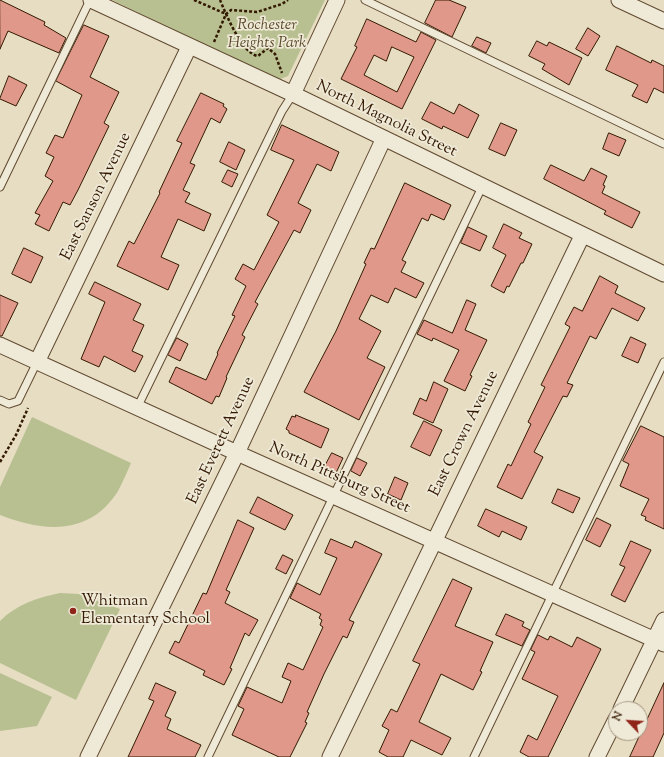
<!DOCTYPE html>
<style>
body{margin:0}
#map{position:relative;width:664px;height:757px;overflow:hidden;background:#e7ddc2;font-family:"Sorts Mill Goudy",serif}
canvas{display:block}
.north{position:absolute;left:608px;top:701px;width:40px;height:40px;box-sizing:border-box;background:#efe9d7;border:1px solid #a49681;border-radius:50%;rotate:295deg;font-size:11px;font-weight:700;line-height:16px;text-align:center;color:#331900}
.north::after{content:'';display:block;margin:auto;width:14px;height:18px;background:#8f2418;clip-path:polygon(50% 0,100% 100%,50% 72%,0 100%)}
</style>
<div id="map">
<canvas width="664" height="757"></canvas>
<div class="north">N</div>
</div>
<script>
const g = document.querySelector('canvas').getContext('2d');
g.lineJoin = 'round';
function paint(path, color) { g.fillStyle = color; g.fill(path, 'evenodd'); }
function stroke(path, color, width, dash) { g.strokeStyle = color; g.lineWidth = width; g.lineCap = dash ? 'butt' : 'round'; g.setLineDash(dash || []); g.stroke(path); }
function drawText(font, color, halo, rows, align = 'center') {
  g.font = font + ' "Sorts Mill Goudy",serif'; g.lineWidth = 3.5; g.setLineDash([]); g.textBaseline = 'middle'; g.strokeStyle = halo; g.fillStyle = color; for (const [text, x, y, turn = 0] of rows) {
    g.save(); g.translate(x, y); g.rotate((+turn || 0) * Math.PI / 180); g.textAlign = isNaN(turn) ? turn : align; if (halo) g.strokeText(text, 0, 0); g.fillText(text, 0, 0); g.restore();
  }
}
const green = new Path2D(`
 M112,0h213l-37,76 -10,4z
 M32,417l99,46c-4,9 -8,19 -13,28 -28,45 -75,41 -118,24v-28z
 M60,593l19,1 41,15 -44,91 -76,-37v-42c17,-17 37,-23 60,-28z
 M0,673l52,24 -15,29 -37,5z`);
const building = new Path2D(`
 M0,0l45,22 -1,3 22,13 -7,15 -51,-22 -8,18z
 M436,0h13l17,7 -14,30 -27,-14z
 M367,19l49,23 5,-10 15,8 -34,69 -61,-30 16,-32 -2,-1zM392,47l22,10 -17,35 -33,-17 10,-20 12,6z
 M84,25l25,11 -19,41 29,15 -15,31 5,3 -31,64 -8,15 -7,-3 -14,29 -14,-7 5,-9 -5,-2 18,-32 -8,-5 9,-19 -8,-4 9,-18 8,3 19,-43 -26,-14z
 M588,28l12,8 -12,20 -12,-7z
 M477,37l14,6 -5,10 -14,-7z
 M537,41l10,5 2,-4 33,16 -13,27 -27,-16 3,-5 -16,-8z
 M617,46l34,17 1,-3 12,6v27l-10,-5 -7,15 -15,-7 6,-11 -32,-15z
 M9,76l18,9 -11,21 -16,-7z
 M201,93l23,11 -1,2 4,3 -7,14 -9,-5 -21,45 5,2 -12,25 7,3 -5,9 26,12 -7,17 -26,-12 -17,38 18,8 -11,25 -51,-24 12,-25 5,3 26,-51 -1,-1 23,-49 -5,-2z
 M431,102l23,12 5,-10 20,11 -11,23 -25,-12 -1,3 -20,-10z
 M501,123l16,7 -12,26 -16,-7z
 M282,125l57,27 -8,19 -14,-7 -19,39 13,7 -11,23 -6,-3 -39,72 3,2 -16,31 3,2 -19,40 1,1 -8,19 -3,-1 -4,8 -43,-22 7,-15 30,13 12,-26 -1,-1 18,-37 -3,-1 14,-29 -11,-7 8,-15 11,6 25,-48 -12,-7 27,-55 -23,-10z
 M609,133l17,7 -7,16 -16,-7z
 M229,142l16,8 -9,20 -16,-8z
 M551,165l33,16 7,-13 16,8 -4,9 2,1 -3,7 38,19 -8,16 -28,-14 2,-3 -62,-32z
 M228,170l10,4 -6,13 -10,-5z
 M405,183l46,22 -7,15 -13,-6 -3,7 -6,-3 -20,42 4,2 -5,10 23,11 -8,15 -21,-10 -7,15 -17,-8 -12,24 22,12 -14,27 18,9 -26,53 -55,-28 32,-61 30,-67 -2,-1 7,-15 3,1z
 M504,224l18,9 -3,5 13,6 -9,19h-2l-12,24 -2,-1 -3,7 -13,-7 15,-31 -13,-7z
 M468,227l19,9 -7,15 -19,-8z
 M24,248l19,9 -12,26 -19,-9z
 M600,276l18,10 -3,7 30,15 -7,13 -26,-13 -16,31 -6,-3 -23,47 6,2 -6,12 -4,-1 -29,56 9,5 -21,42 -25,-12 11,-23 3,2 20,-42 -3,-2 17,-35 -4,-2 29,-58 -5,-3 9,-17 8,4z
 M95,282l46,22 -8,16 11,5 -12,26 11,5 -8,16 -31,-16 -5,11 -18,-8 24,-57 -16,-8z
 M0,295l18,8 -16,33h-2z
 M467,300l9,4 -11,26 22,10 -17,35 2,1 -7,15 -21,-10 15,-31 -26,-12 -1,3 -15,-7 7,-14 28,13z
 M631,337l15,7 -8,19 -16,-7z
 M177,338l11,6 -8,17 -12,-6z
 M434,382l14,7 -15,34 -20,-9 7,-16 6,3z
 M296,415l33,14 -8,19 -32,-15v-2l-3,-2 6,-13 3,1z
 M424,421l18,9 -12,26 -19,-9z
 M641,426l23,11v92l-19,-9 1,-3 -5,-2 8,-16 -29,-13 9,-22 -6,-3z
 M332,453l11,5 -7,15 -12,-5z
 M357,458l10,5 -7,13 -9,-5z
 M395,477l13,6 -7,17 -13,-6z
 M558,489l22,9 -7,15 -21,-10z
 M258,497l35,18 -8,15 -35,-17z
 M486,509l41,18 -6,13 -19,-9 -3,6 -21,-11z
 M597,518l14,7 -11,22 -14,-7z
 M238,520l16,8 -28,62 4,2 -5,11 33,17 -9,16 -4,-3 -15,35 2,1 -8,16 -21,-10 2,-4 -36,-18 6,-12 4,2 24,-50 3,1z
 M331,539l21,9 3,-7 27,13 -33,66 5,2 -7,16 -4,-2 -19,38 -17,38 2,1 -4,9 2,1 -17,34h-11l-47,-22 12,-26 -6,-3 9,-19 35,16 9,-22 -9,-4 6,-14 15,7 20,-43 -3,-2 2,-5 -3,-2 2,-4 -31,-16 7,-15 23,12 17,-37 -12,-5z
 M631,541l20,9 -26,52 -14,-7 14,-28 -5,-2z
 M283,555l10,5 -7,14 -10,-5z
 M453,579l19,9 -17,38 38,16 -13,29 2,1 -9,18 -32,-16 -22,48 32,16 -9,17 -31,-15 -8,17h-15l-9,-5 10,-22 -7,-4 9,-17 6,3 23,-48 -7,-3z
 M506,614l18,8 -2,4 8,4 -8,16 -26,-11z
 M538,635l10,5 2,-4 22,11 5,-10 24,12 -53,108h-19l-9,-5 8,-17 9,5 21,-44 -36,-17 13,-27 -4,-2z
 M156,683l20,9 -11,24 6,3 -4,10 34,16 -6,12h-67l26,-56 -5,-2z
 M664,683v50l-11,24h-23z`);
const path = new Path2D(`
 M194,0l32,14
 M220,0c6,14 22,54 38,56l10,-8 7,6 7,19
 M214,42l12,-28 5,-4 26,2 25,-8 6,-4
 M0,462l16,-27 12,-27`);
const lane = new Path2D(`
 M365,0l299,144
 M0,187l90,-187
 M0,400l9,4 9,-3 19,-39
 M137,408l145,-297 11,-17
 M208,757l274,-570
 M474,757l190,-395`);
const street = new Path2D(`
 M91,0l202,94 371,180
 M619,0l45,21
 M293,94l44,-94
 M0,345l237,108 427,191
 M37,362l152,-315
 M621,709l43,-89
 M88,757l149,-304 147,-315
 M330,757l252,-521
 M597,757l19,-38`);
const markers = [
 [73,611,4,"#8f2418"]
];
const parkNames = [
 ["Rochester",267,26],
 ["Heights Park",267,44]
];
const streetNames = [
 ["North Magnolia Street",386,120,26],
 ["East Sanson Avenue",97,197,-64],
 ["East Crown Avenue",465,434,-64],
 ["East Everett Avenue",222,441,-65],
 ["North Pittsburg Street",339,479,24]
];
const poiNames = [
 ["Whitman",81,602],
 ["Elementary School",81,620]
];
paint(green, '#b8c091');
paint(building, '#df988a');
stroke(building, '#331900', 1);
stroke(lane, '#604a30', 9);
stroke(street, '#604a30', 17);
stroke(path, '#331900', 2.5, [3, 2]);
stroke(lane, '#efe9d7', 7);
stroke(street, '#efe9d7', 15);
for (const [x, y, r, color] of markers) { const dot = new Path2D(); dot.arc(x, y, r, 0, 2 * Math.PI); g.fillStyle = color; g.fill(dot); stroke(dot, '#efe9d7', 1.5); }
drawText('italic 16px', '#5b4b2c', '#efe9d7', parkNames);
drawText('16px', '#331900', '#efe9d7', streetNames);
drawText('16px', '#331900', '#efe9d7', poiNames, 'left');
</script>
